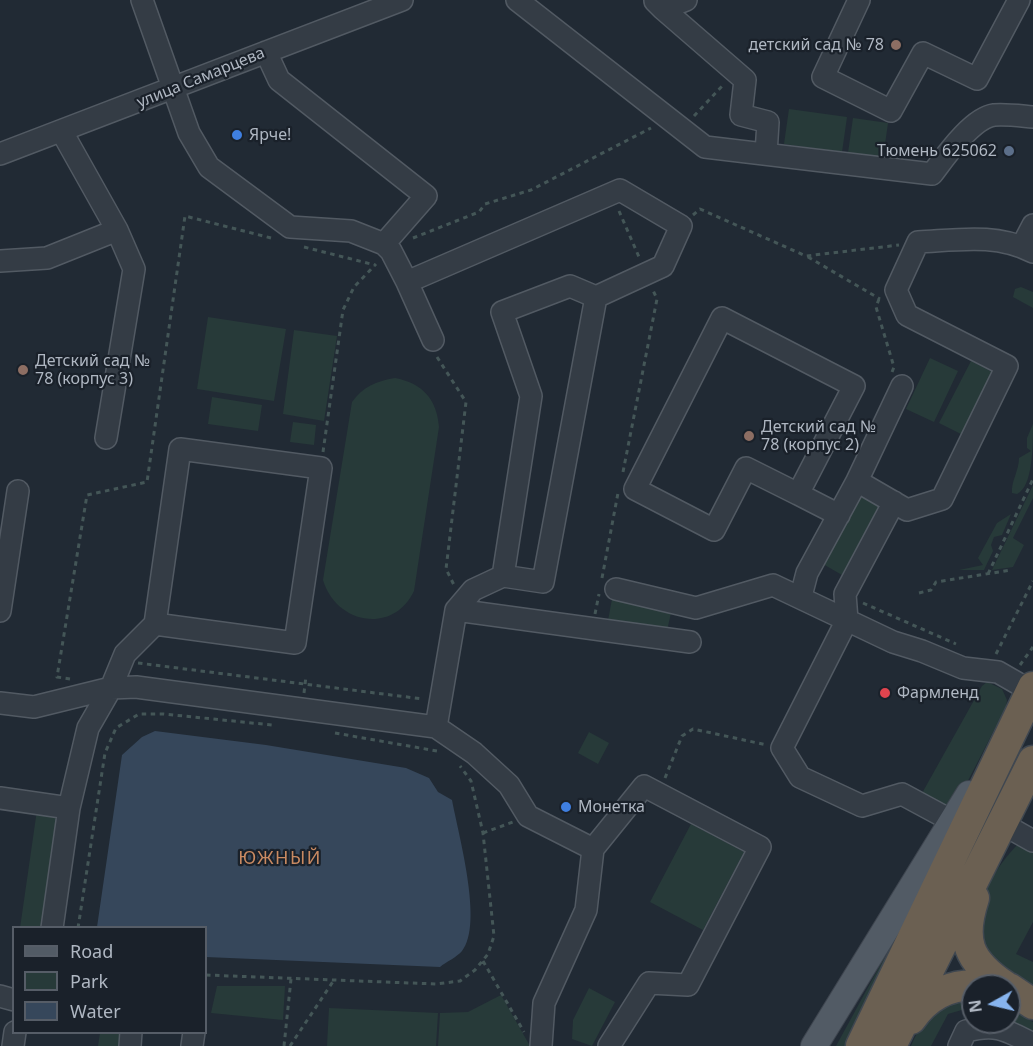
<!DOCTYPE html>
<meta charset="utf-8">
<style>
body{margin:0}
#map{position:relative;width:1033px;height:1046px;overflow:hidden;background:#212a34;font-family:"Noto Sans",sans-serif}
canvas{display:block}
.legend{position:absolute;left:12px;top:926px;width:195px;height:108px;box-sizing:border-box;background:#1a212a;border:2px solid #565d67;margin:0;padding:8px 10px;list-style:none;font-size:18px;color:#afb7c2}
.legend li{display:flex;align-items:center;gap:12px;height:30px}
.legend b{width:30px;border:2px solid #565d67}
.north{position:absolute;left:961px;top:974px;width:60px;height:60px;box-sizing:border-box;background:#1a212a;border:2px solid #565d67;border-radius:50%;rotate:262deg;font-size:16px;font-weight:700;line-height:24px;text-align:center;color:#afb7c2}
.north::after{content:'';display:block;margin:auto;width:21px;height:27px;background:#87b4ee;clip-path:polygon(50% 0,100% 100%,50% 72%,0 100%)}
</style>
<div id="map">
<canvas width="1033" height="1046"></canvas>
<ul class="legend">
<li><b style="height:8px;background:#525b65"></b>Road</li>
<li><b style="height:16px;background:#273a39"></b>Park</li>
<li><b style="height:16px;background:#36475b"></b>Water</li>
</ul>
<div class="north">N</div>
</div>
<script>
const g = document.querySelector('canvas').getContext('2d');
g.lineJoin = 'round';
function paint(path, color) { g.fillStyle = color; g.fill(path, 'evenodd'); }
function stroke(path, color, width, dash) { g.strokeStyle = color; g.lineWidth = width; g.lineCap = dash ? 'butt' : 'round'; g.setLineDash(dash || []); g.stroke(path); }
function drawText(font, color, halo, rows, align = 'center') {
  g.font = font + ' "Noto Sans",sans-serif'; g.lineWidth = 4.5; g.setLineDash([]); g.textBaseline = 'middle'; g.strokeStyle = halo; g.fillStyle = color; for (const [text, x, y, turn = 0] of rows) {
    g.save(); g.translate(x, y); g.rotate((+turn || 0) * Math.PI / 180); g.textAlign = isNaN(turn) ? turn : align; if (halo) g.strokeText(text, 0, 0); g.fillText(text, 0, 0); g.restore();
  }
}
const green = new Path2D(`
 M789,109l58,8 -5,35 -58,-8z
 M853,118l35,5 -5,35 -35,-5z
 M1021,287l12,5v16l-20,-11 2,-8z
 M208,317l78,12 -12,72 -77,-12z
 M294,330l43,6 -13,85 -41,-7z
 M930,358l28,13 -24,51 -28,-13z
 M971,361l23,12 -31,62 -24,-12z
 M395,378c27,5 42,21 44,49l-25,164c-21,44 -78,33 -91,-11l29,-178c11,-15 24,-21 43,-24z
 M212,397l50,8 -4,26 -50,-7z
 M293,422l23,3 -2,20 -24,-3z
 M1033,424c0,21 0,63 -16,70l-5,-1c-1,-12 7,-22 7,-35l12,-7 -4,-3v-10z
 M1033,485v13l-20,40 11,7 -11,22 -21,3z
 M861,494l19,10 -38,71 -19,-11z
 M1011,514l-9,21 -8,2 -3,8 2,6 -9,19h-25l24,-5 -5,-7 19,-35z
 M612,599l59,14 -5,22 -59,-9z
 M987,682l15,7 5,11 -1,7 -49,95 -10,7 -26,-14 61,-109z
 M589,732l20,11 -11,21 -20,-11z
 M37,810l21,3 -17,114 -21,1z
 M691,824l53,28 -41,78 -53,-28z
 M1018,844l15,1v77l-17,32 17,8v24c-11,-5 -29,-8 -38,-16 -41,-36 -7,-95 23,-126z
 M941,854l-93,192h-12z
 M217,986h68l-2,34 -72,-7z
 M589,988l26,14 -23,44 -20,-7 1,-19z
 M501,995l29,51h-92l2,-33 28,-1z
 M973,996v14l-8,-1 -17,5 -17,32h-20c16,-36 25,-41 62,-50z
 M329,1008l109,5 -2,33h-109z
 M1009,1008l24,14v10l-24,-12z
 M100,1033h27l-2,13h-27z`);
const water = new Path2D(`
 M155,731l111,14 140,23 23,10 9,14 14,8c6,33 32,124 10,151 -5,6 -16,11 -22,16l-234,-10v-29l-109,-1 25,-172 20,-18z`);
const path = new Path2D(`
 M694,116l30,-32
 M619,211l20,46
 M693,215l7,-6 106,47 93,-11
 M413,238l66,-26 6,-8 46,-14 120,-62
 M304,247l71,18
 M808,257l72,42
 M879,299l-3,8 18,60 -2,5
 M437,357l29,45 -20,167 8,16
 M323,452l20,-142 11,-23 22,-23
 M623,472l34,-173 -5,-11
 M988,574l45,-95
 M602,578l16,-85
 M919,593l12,-3 5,-8 75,-12
 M863,603l93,41
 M595,614l4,-20
 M996,654l37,-73
 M138,663l285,36
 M1020,665l13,-18
 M70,679l-13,-2 30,-182 60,-13 38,-266 90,23
 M304,693l2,-17
 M335,733l102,18
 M665,778l17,-42 11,-7 74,16
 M483,833l30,-11
 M78,928l27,-175 11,-25 23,-14h25l108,11
 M483,961l41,71
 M206,975l230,9 24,-3 15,-11 13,-16 6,-18 -11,-103 -12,-52 -11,-15
 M284,1046l7,-67
 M290,1046l44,-66`);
const minor = new Path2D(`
 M142,0l47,133 20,34 81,60 61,4 33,13 7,7 16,31 213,-92 61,36 -18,40 -67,31 -26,-11 -68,26 29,84 -28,180 -30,14 -17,20
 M517,0l188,147 227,27c13,-17 40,-56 62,-59 13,-1 27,1 39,2
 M859,0l-36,77 68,34 32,-58 54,26 42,-79
 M655,1l8,8 23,-9
 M663,9l82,71 -4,35 27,7 -2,32
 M266,52l13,28 147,116 -42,48
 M62,132l55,98 17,39 -28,169
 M0,154l402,-154
 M1022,246l11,-21
 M0,261l47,-3 70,-28
 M407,282l26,58
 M857,481l45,-95
 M798,494l-52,-26 -32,62 -79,-41 87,-171 132,68 -56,108 41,21
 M894,502l-49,92 2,26 -65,128 18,29 62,29 40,-12 50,27
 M503,576l40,6 53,-285
 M616,589l80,19 77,-23 120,57 29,9 41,17 35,4 33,19
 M801,596l6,-23 50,-92 50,29 35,-11 65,-133 -100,-51 -11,-25 22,-48c40,-2 78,-9 115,10
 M0,611l18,-120
 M0,703l34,4 77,-19 25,-1 300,40 38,26 35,32 19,31 65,33
 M436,727l20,-117 234,32
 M0,798l69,10
 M1001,823l32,18
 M52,928l17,-120 19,-80 23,-40 14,-34 30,-30 25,-175 141,19 -26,175 -140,-19
 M0,996l14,4
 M13,1046l2,-14
 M130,1046l1,-14
 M192,1046l2,-14
 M541,1046l3,-43 42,-93 7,-61 51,-63 116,61 -72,138 -39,-2 -40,63
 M959,1046l7,-15c31,-8 40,-1 67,13`);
const major = new Path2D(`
 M814,1046l155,-252`);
const highway = new Path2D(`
 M974,898c-14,43 -6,63 31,88
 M1009,988l24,16
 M911,1019c18,-26 43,-37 74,-33
 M861,1046l172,-359
 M891,1046l142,-285`);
const markers = [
 [896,45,6,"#8d6e63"],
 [237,135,6,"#3f7fe0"],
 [1009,151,6,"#5c6f8a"],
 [23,370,6,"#8d6e63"],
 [749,436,6,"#8d6e63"],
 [885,693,6,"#e0444e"],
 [566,807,6,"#3f7fe0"]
];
const poiNames = [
 ["детский сад № 78",884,45,"right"],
 ["Ярче!",249,135],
 ["Тюмень 625062",997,151,"right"],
 ["Детский сад №",35,361],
 ["78 (корпус 3)",35,379],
 ["Детский сад №",761,427],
 ["78 (корпус 2)",761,445],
 ["Фармленд",897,693],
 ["Монетка",578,807]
];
const streetNames = [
 ["улица Самарцева",201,78,-22]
];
const neighbourhoodNames = [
 ["ЮЖНЫЙ",280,859]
];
paint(green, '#273a39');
paint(water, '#36475b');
stroke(minor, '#525a63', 24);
stroke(major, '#3e454f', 28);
stroke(highway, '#3f4750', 33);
stroke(path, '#445657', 3, [4.5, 4.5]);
stroke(minor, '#343c45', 21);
stroke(major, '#525b65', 26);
stroke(highway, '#6b6052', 30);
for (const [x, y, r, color] of markers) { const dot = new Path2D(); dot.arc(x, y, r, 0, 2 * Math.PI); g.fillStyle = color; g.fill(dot); stroke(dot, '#1a212a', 2); }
drawText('16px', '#afb7c2', '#1a212a', poiNames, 'left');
drawText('16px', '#afb7c2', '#1a212a', streetNames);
g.letterSpacing = '1.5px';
drawText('18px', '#c98a62', '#1a212a', neighbourhoodNames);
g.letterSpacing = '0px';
</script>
